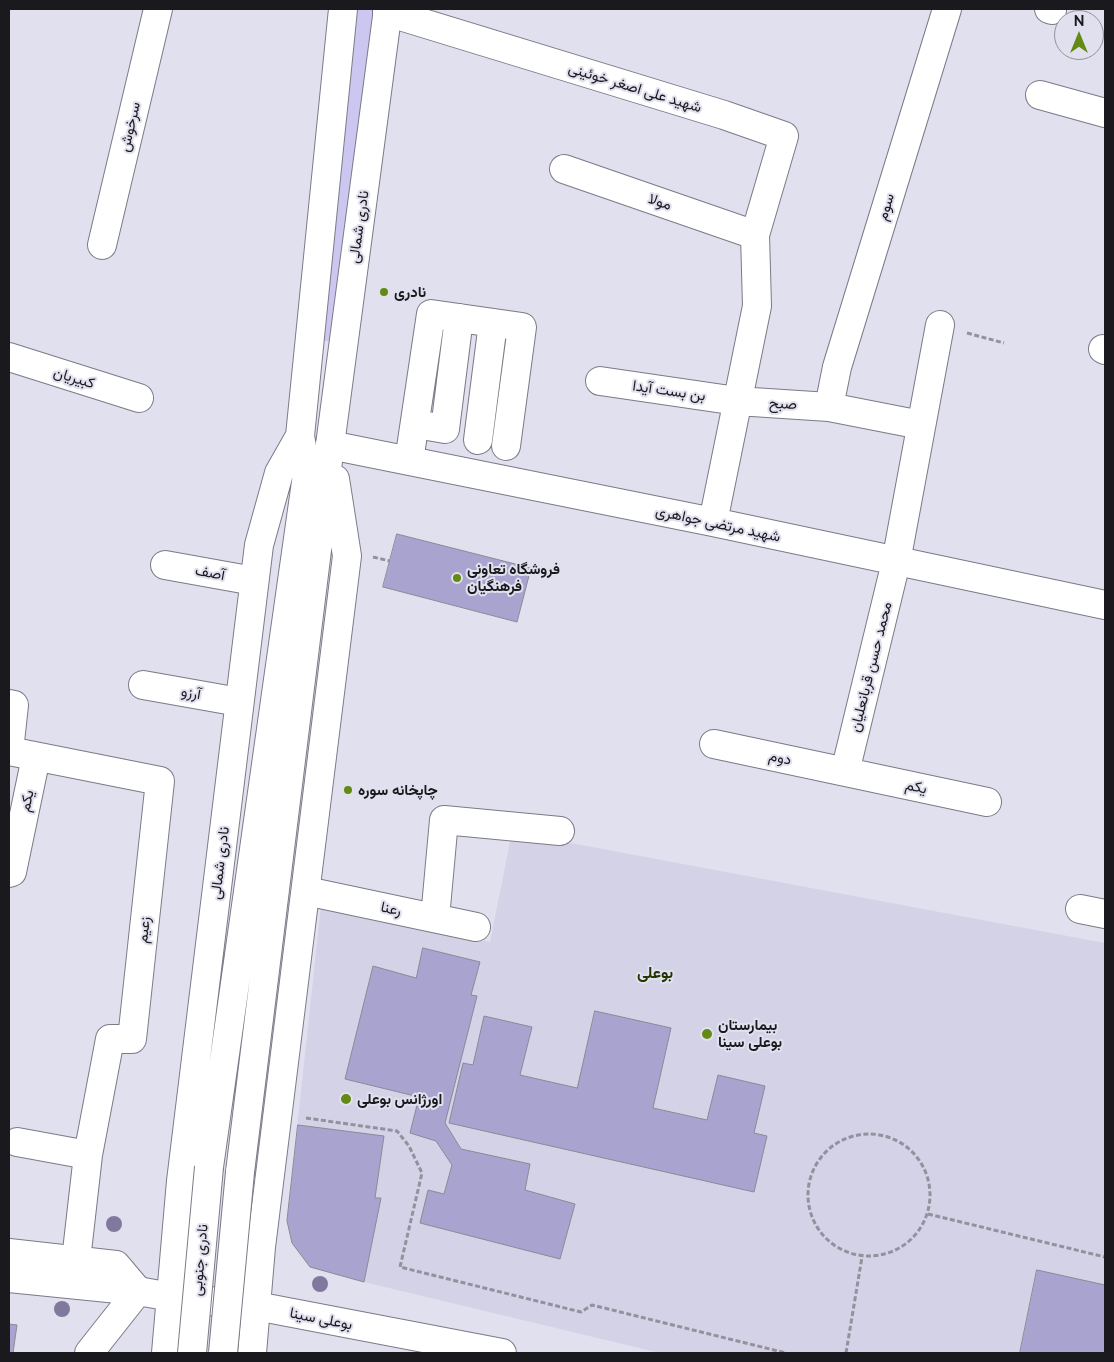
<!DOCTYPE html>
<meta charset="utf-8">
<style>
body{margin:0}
#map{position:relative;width:1114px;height:1362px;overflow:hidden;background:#e1e0ee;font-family:Raleway,sans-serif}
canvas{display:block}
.frame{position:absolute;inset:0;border:10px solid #1a191e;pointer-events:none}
.north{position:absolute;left:1054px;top:10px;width:50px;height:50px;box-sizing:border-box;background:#e1e0ee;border:1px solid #91909b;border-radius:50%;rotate:0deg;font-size:14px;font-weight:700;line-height:20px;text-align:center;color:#1a191e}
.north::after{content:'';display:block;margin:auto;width:18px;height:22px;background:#628a15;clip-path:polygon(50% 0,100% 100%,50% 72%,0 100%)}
</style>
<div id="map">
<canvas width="1114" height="1362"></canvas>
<div class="frame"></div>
<div class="north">N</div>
</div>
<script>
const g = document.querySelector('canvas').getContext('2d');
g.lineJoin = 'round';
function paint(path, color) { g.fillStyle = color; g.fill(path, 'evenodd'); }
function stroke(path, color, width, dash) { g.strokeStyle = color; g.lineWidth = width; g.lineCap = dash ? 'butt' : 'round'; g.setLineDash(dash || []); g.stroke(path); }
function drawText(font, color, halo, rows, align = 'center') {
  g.font = font + ' Raleway,Vazirmatn,sans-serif'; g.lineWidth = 4; g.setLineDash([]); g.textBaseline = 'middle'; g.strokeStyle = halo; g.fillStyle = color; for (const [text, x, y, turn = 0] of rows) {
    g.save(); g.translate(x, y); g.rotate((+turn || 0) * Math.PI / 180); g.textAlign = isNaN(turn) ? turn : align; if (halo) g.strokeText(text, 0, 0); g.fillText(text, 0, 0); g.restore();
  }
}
const built = new Path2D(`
 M512,832l593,111v410h-445l-296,-71 -54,-15 -18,-24 -5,-22 34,-315 169,36z`);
const green = new Path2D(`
 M343,9h45l-45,335 -33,-6z`);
const building = new Path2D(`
 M397,534l134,34 -14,54 -134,-35z
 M423,948l57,14 -9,33 6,1 -32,127 16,26 69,15 -5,26 50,14 -15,55 -140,-36 8,-33 16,4 8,-29 -16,-24 -26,-8 9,-36 -74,-18 28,-113 43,12z
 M595,1011l76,17 -18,80 54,12 11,-45 47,11 -11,47 13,3 -13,56 -305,-69 14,-60 10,2 11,-49 48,11 -12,48 57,13z
 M298,1125l86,11 -9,62h6l-17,84 -54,-15 -18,-24 -5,-22z
 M1037,1270l68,15v68h-85z
 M9,1324l8,1 -4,28h-4z`);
const path = new Path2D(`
 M967,333l37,10
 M373,557l17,4
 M306,1118l91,13 12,15 13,27 -22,94 181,45 11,-7 194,48
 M808 1195a61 61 0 1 1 122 0a61 61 0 1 1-122 0Z
 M928,1214l177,43
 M846,1353l16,-96`);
const minor = new Path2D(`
 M1049,9l3,1
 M387,12l337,103 60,21 -29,99 2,71 -44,216
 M1040,95l65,18
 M564,169l191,66
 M102,245l56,-236
 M1103,349l2,1
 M9,357l130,41
 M600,381l137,20 92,6 92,18
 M829,407l8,-40 110,-358
 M416,424l29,5 14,-111
 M478,440l15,-117
 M330,445l383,77 392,83
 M409,461l22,-147 91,13 -16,119
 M165,565l89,16
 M143,685l96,17
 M9,704l5,1 -5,46 151,30 -28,258h-22l-22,116 -12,105
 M714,744l273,58
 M845,772l51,-210 44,-237
 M9,873l3,-1 24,-115
 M306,891l170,36
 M1080,909l25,5
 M435,918l9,-98 116,11
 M17,1142l71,13
 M89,1353l49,-62 33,6`);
const major = new Path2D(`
 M209,1167l98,-692 -7,-39 43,-427
 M240,1172l90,-727 58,-436
 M9,1253l107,12 22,26
 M9,1278l129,13
 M172,1297l84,9 246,47
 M166,1353l15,-172 78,-636 20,-72 21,-37
 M252,1353l9,-106 86,-691 -12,-77`);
const majorBridge = new Path2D(`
 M192,1353l17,-186
 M223,1353l17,-181`);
const trees = [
 [114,1224],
 [320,1284],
 [62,1309]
];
const markers = [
 [384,292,5,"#628a15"],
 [457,578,5,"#628a15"],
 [348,790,5,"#628a15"],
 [707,1034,6,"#628a15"],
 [346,1099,6,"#628a15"]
];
const streetNames = [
 ["شهید علی اصغر خوئینی",635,88,17],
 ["سرخوش",130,127,-77],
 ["مولا",660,202,19],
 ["سوم",886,207,-73],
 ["نادری شمالی",359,227,-82],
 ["کبیریان",74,378,17],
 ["بن بست آیدا",669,391,8],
 ["صبح",783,404,3],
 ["شهید مرتضی جواهری",718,524,12],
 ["آصف",210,573,10],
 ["محمد حسن قربانعلیان",871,667,-76],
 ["آرزو",191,693,10],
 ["دوم",780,758,12],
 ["یکم",916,787,12],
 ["یکم",27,801,-78],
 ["نادری شمالی",220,863,-83],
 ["رعنا",391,909,12],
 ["زعیم",144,930,-84],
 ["نادری جنوبی",200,1260,-85],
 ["بوعلی سینا",321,1319,11]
];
const poiNames = [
 ["نادری",394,292],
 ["فروشگاه تعاونی",467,569],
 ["فرهنگیان",467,586],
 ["چاپخانه سوره",358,790],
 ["بیمارستان",718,1025],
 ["بوعلی سینا",718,1042],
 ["اورژانس بوعلی",357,1099]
];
const neighbourhoodNames = [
 ["بوعلی",655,973]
];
paint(built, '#d4d2e7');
paint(green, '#cbc7f1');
paint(building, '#a8a3cf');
stroke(building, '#8b8a97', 1);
stroke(minor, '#7b7a87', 30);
stroke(major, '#7b7a87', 30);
stroke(path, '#92919c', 3, [5, 2.5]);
stroke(minor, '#fff', 28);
stroke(major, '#fff', 28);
stroke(majorBridge, '#7b7a87', 30, []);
stroke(majorBridge, '#fff', 28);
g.fillStyle = '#80799d';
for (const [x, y] of trees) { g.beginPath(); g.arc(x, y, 8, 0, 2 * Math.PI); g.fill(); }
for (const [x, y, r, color] of markers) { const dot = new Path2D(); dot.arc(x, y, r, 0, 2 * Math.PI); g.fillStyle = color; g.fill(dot); stroke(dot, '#e1e0ee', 2); }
drawText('15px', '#1a191e', '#e1e0ee', streetNames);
drawText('bold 15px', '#1a191e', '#e1e0ee', poiNames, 'left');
drawText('bold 16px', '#223400', '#e1e0ee', neighbourhoodNames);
</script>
